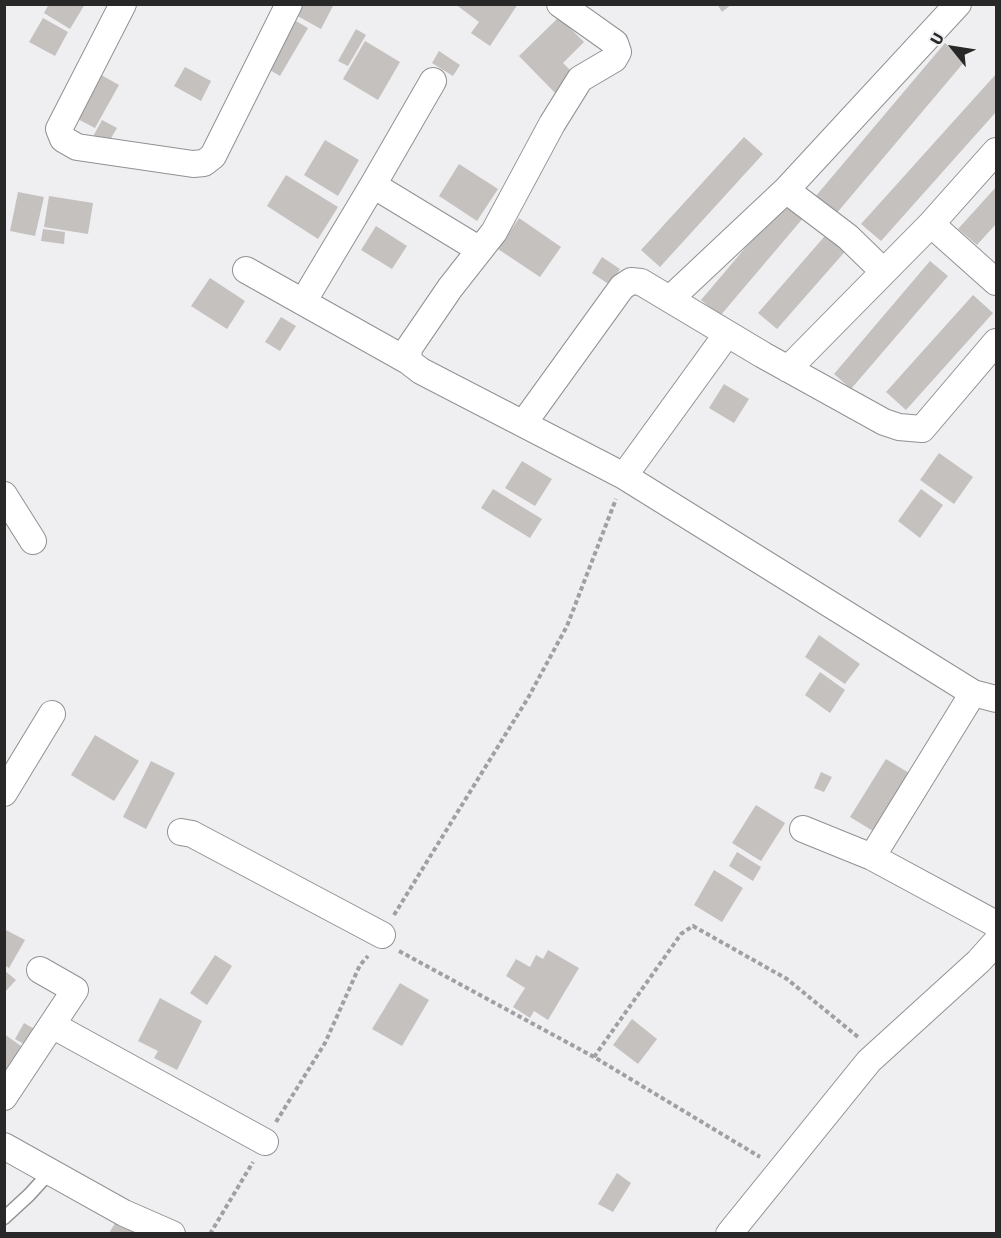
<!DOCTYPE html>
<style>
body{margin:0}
#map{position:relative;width:1001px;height:1238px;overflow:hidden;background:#efeff2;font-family:"Fira Sans",sans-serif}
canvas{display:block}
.frame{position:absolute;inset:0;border:6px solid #282829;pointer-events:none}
.north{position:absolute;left:923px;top:18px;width:60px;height:60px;-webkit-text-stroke:4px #efeff2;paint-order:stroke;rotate:300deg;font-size:16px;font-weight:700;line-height:24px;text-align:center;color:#282829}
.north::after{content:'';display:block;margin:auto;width:21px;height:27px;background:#282829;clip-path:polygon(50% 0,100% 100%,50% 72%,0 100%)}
</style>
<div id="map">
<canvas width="1001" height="1238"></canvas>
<div class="frame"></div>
<div class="north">U</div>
</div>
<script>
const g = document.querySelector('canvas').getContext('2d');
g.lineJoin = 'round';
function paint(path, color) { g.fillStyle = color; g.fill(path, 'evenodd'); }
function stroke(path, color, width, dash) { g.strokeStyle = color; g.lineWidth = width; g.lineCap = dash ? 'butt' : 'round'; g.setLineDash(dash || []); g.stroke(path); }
const building = new Path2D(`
 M49,4h36l-15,25 -26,-16z
 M297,4h37l-13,25 -29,-16z
 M455,4h63l-28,42 -19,-13 8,-11z
 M717,4h15l-10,8z
 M559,17l25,25 -21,21 16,16 -19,19 -41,-42z
 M43,18l25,14 -13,24 -26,-14z
 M291,18l17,10 -28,48 -17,-10z
 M356,29l10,6 -18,31 -10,-5z
 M365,41l35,21 -22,38 -35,-21z
 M945,43l20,18 -129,153 -21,-17z
 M439,51l21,14 -7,11 -21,-13z
 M185,67l26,14 -10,20 -27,-15z
 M96,72l23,13 -24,43 -23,-12z
 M996,74v38l-115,129 -20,-17z
 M102,120l15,8 -13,22 -14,-8z
 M744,137l19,17 -103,113 -19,-17z
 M325,140l34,20 -21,36 -34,-21z
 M459,164l39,25 -21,32 -38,-25z
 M286,175l52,32 -20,32 -51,-33z
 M996,187v37l-19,21 -19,-16z
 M18,192l26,5 -9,39 -25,-5z
 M49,196l44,7 -5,31 -44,-7z
 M785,201l19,16 -84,99 -19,-16z
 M519,218l42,29 -21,30 -42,-28z
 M376,226l31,20 -15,23 -31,-19z
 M43,229l22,3 -1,12 -23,-3z
 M830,230l19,17 -72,82 -19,-16z
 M602,257l18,12 -10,16 -18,-12z
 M930,261l18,15 -97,113 -17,-15z
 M210,278l35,23 -18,28 -36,-23z
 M973,295l20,18 -87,97 -20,-18z
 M281,317l15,9 -16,25 -15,-9z
 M724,384l25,15 -15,24 -25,-15z
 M939,453l34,24 -19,27 -34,-24z
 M522,461l30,18 -17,27 -30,-18z
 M493,489l49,30 -12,19 -49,-30z
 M921,489l22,16 -23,33 -22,-17z
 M819,635l41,29 -15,20 -40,-27z
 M820,672l25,18 -15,23 -25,-18z
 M95,735l44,26 -25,40 -43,-26z
 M886,759l28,17 -36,58 -28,-17z
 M151,761l24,12 -29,56 -23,-12z
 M821,772l11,5 -8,15 -10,-4z
 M756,805l29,18 -24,38 -29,-18z
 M737,852l24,15 -8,14 -24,-15z
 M714,870l29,18 -21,34 -28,-17z
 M4,929l21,11 -16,28 -5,-3z
 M548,950l31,18 -31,52 -14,-9 -4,7 -17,-11 12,-19 -19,-12 10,-17 14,8 6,-12 7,4z
 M215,955l17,11 -25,39 -17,-12z
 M4,970l12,10 -12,13z
 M400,983l29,17 -27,46 -30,-17z
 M160,998l42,23 -25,49 -23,-12 4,-7 -20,-10z
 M632,1019l25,20 -19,25 -25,-19z
 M24,1023l14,8 -9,16 -14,-8z
 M4,1034l20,14 -19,27v-22z
 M617,1173l14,10 -18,29 -15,-8z
 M117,1220l21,13h-29z`);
const path = new Path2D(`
 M394,915l134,-217 39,-72 49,-127
 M399,951l195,106 166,100
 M594,1057l87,-123 12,-8 94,53 71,58
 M276,1122l49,-79 35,-78 8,-9
 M210,1234l43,-72`);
const service = new Path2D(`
 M4,1218l25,-23 22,-24`);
const minor = new Path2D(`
 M123,4l-64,125 4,10 14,8 116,17 11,-1 9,-7 76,-152
 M560,4l55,39 3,9 -4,7 -34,20 -28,45 -58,108 -44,56 -41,60 -1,13 13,10 203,105 349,217
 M373,185l60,-104
 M931,224l65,58
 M246,270l162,91
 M883,271l-35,-34 -62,-47 172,-186
 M670,299l116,-109
 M303,302l70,-117 107,65
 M788,369l143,-145 65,-73
 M523,424l99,-137 9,-6 10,1 122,73 121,67 15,5 23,2 74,-87
 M624,476l103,-142
 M4,495l29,46
 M4,793l48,-79
 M803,829l69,28 124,67
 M181,832l11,2 190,101
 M872,857l101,-164 23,6
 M52,1025l213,117
 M4,1097l71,-107 -35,-20
 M4,1146l120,67 48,21
 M729,1234l140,-173 110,-100 17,-19`);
paint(building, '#c4c1bf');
stroke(service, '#919194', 15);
stroke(minor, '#919194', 28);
stroke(path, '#a0a0a2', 4, [4.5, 3]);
stroke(service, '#fff', 12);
stroke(minor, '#fff', 26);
</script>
